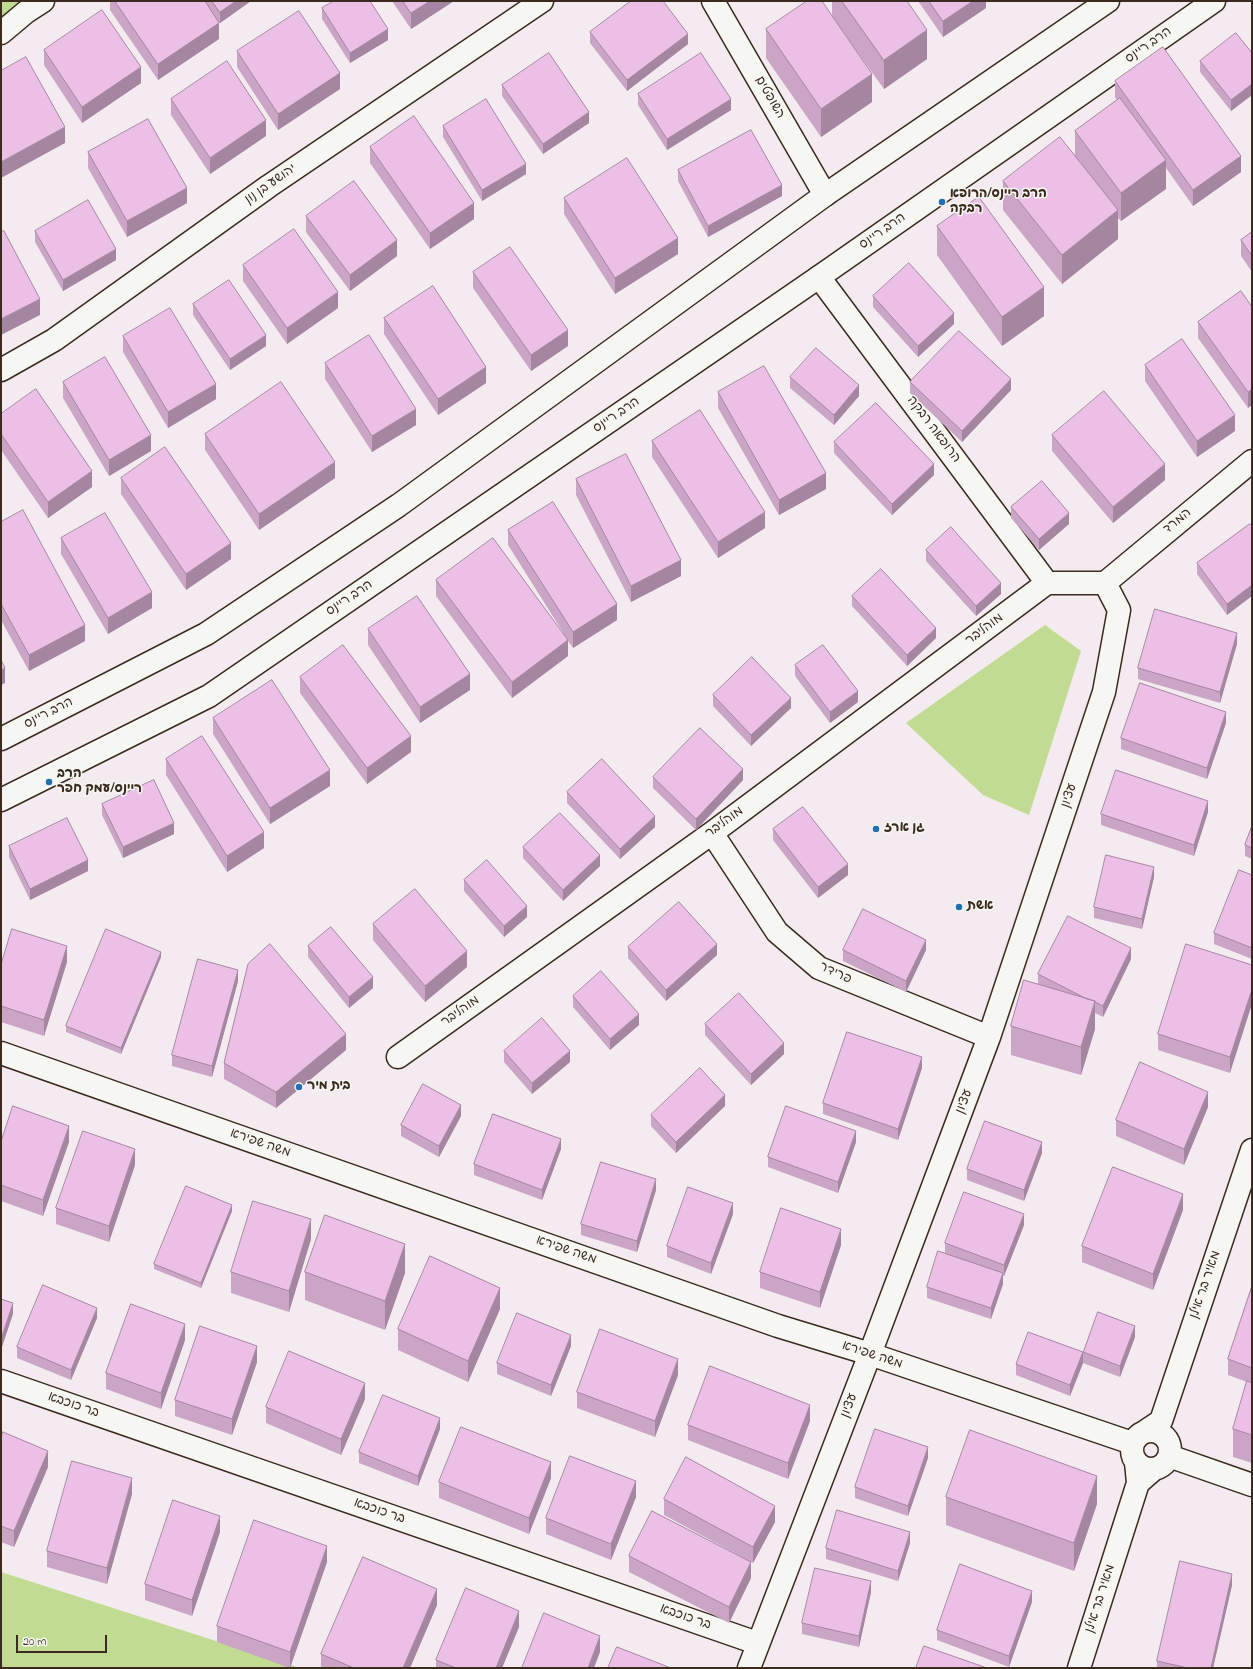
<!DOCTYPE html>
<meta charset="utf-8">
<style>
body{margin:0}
#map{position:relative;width:1253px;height:1669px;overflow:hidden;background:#f4ebf0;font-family:"Indie Flower",sans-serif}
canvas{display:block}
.frame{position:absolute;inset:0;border:2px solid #3b2a1e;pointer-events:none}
.scale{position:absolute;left:16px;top:1635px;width:91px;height:18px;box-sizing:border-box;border:2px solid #3b2a1e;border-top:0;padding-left:5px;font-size:12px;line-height:14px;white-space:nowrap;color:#3b2a1e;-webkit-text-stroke:3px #f6f6f2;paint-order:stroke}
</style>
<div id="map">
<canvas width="1253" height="1669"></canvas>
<div class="frame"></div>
<div class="scale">20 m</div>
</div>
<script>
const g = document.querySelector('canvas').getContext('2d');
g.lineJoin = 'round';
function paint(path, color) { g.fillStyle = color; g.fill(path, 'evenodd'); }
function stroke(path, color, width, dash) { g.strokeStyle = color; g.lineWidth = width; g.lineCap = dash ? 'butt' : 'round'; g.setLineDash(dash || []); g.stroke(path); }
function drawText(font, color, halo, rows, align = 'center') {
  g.font = font + ' "Indie Flower","Playpen Sans Hebrew",sans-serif'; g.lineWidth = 3; g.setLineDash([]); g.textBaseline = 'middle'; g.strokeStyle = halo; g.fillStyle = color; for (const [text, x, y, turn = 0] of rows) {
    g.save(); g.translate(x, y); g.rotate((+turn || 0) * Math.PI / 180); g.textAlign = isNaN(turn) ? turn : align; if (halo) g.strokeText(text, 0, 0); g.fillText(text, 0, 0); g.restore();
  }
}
const green = new Path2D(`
 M1,1h27l-27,18z
 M1045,625l36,26 -52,164 -46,-20 -77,-72z
 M1,1572l299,96h-299z`);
const minor = new Path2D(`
 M713,1l112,194
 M1,33l25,-21 17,-11
 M819,277l228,306
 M1,370l53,-30 215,-154 273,-185
 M1105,583l147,-122
 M712,833l65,99 42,36 170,69
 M398,1057l314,-224 335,-250
 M1,1381l756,262
 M1138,1483l16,-14
 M749,1668l121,-314 119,-317 115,-345 15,-82 -14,-27h-58
 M1079,1668l59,-185 -2,-21`);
const tertiary = new Path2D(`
 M1,1053l777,273 92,28 262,89
 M1132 1450a19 19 0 1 1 38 0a19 19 0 1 1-38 0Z
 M1146,1431l15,-10 91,-271
 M1169,1456l83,29`);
const secondary = new Path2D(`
 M1,739l205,-105 193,-129 426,-310 283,-194
 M1,800l208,-104 610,-419 395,-276`);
const wall = new Path2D(`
 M110,1h141l-31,22h-1v16l-61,41 -48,-70z
 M392,1h62l-43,28z
 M832,1h75l20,58 -43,30 -44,-61 32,74 -51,35 -55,-79v-29l66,-13z
 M918,1h68v7l-43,29z
 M322,8l66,32 -38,23 -28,-44z
 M590,32l98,12 -61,47 -37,-48z
 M44,50l97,33 -59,40 -38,-58z
 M237,51l103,38 -62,41 -41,-63z
 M1252,53v42l-21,16 -31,-39v-11z
 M1115,81l126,91 -48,34 -27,-38v21l-45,32 -3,-3v21l-56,45 -59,-74v-29l72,-25v-25l42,-31 -2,-3z
 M502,85l87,38 -46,31 -41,-58z
 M638,94l93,16 -64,40 -29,-45z
 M171,99l95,37 -56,38 -39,-59z
 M443,126l83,48 -44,27 -39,-64z
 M370,147l104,72 -44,30 -60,-86z
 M88,152l99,51 -60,34 -39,-69z
 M678,170l104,26 -74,41 -30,-56z
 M564,198l114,56 -63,40 -51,-80z
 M306,216l91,40 -47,35 -44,-59z
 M937,226l107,90 -42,30 -65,-91z
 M35,231l81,29 -53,31 -28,-49z
 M1252,232v40l-11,-16v-16z
 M243,265l95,43 -51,36 -44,-63z
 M473,272l95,74 -37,25 -58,-83z
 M873,296l81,28 -36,33 -45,-50z
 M193,304l73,42 -36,24 -37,-55z
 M1252,307l-4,101 -50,-70v-16z
 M384,318l102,65 -48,32 -54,-81z
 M123,336l93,63 -48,29 -45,-76z
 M325,363l91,62 -44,27 -47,-73z
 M1145,365l90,66 -38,26 -52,-76z
 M790,377l69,19 -25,29 -44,-37z
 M63,382l88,69 -42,25 -46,-78z
 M910,382l101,8 -49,52 -52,-49z
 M718,392l108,97 -47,26 -61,-107z
 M1,414l91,73 -44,31 -47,-68z
 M205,434l130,44 -76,52 -54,-80z
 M1052,435l113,45 -52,43 -61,-72z
 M652,441l113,87 -47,30 -66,-101z
 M834,442l100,33 -42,40 -58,-62z
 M121,478l110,81 -45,31 -65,-96z
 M576,479l105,97 -50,26 -55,-107z
 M1011,507l58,17 -30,26 -28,-32z
 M1,522l84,119 -56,30 -28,-51z
 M1250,524l-23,91 -30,-41v-11z
 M508,530l109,90 -44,28 -5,-7v15l-56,42 -76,-102v-16l128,54 -56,-89z
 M61,538l91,70 -44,26 -47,-80z
 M926,550l75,44 -25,22 -50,-55z
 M852,596l84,42 -29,28 -55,-60z
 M368,629l102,61 -50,33 -52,-78z
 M1237,644l-17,59 -82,-24v-11z
 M795,665l63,37 -28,21 -35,-47z
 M300,677l111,75 -44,32 -67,-91z
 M713,695l78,13 -40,38 -38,-40z
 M213,718l117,68 -60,38 -57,-90z
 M1226,723l-19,56 -86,-30v-11z
 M166,759l98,89 -37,24 -61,-97z
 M653,777l90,3 -47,50 -43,-42z
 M567,792l88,35 -35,32 -53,-56z
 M102,804l72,30 -51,24 -21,-43z
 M1208,812l-14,44 -93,-31v-11z
 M1252,826v33l-7,-3v-11z
 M773,829l75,46 -30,23 -45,-58z
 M9,846l79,25 -58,29 -21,-43z
 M523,847l77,19 -37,35 -40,-43z
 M1252,875v84l-38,-15v-11z
 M1154,877l-12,52 -48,-11v-11z
 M464,880l63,37 -23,20 -40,-46z
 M373,924l94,43 -42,35 -52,-62z
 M308,946l65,42 -24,20 -41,-51z
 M628,947l89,8 -51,46 -38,-43z
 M843,950h83l-20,42 -63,-31z
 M161,957l-40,97 -55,-22v-6z
 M1131,959l-28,58 -8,-4v16l-14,46 -70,-20v-29l27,-42v-10z
 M67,962l-23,74 -43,-14v-57z
 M1252,965l-22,108 -72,-23v-16z
 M238,981l-26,96 -40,-11v-11z
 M573,996l66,29 -29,25 -37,-43z
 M705,1024l79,30 -33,31 -46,-50z
 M346,1050l-70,58 -52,-29v-16z
 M504,1051l66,11 -38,32 -28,-32z
 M922,1068l-24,72 -75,-26v-11z
 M725,1106l-49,47 -25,-27v-11z
 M1208,1107l-24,58 -68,-29v-16z
 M461,1116l-22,41 -38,-21v-11z
 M1,1142h68l-26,74 -42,-15z
 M856,1142l-18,51 -70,-26v-10z
 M561,1149l-19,51 -68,-25v-11z
 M1042,1153l-18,48 -57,-21v-11z
 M135,1165l-26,77 -53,-18v-16z
 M656,1190l-19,62 -56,-17v-11z
 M1183,1210l-30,80 -71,-28v-16z
 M232,1211l-31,77 -47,-19v-5z
 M733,1214l-22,60 -44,-17v-11z
 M1024,1225l-20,51h-1v8l-12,35 -64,-21v-11l18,-34v-10z
 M311,1239l-22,73 -58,-19v-21z
 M841,1245l-21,63 -60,-20v-16z
 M305,1272l100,1 -20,57 -80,-30z
 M1252,1286v177l-19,-6v-28l14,-47 -19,-7v-16z
 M500,1309l-32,73 -70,-32v-21z
 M97,1318l-26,62 -54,-22v-11z
 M1135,1337l-15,40 -37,-14 -13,33 -54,-21v-11l67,-12z
 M185,1340l-24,69 -55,-20v-16z
 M571,1346l-20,50 -54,-22v-11z
 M257,1362l-25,73 -57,-19v-16z
 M678,1375l-23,62 -78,-29v-16z
 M365,1399l-24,56 -75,-32v-16z
 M810,1421l-22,58 -100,-39v-15z
 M440,1429l-22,57 -59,-23v-11z
 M1,1438l47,29 -34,80 -13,-5z
 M928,1458l-20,58 -53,-18v-11z
 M551,1478l-22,56 -90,-36v-16z
 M132,1494l-25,90 -60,-17v-16z
 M636,1497l-25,63 -65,-26v-16z
 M946,1497l151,7 -23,67 -128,-46z
 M664,1499l111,23 -22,41 -2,-1v16l-22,45 -100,-51v-16l113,1 -78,-42z
 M220,1532l-28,84 -47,-16v-16z
 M910,1543l-12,38 -72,-22v-11z
 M327,1562l-37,106 -73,-26v-16z
 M1232,1585l-19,83h-56v-7z
 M871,1592l-12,55 -57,-13v-11z
 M1032,1602l-23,65 -72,-27v-10z
 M437,1605l-27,63h-89v-14z
 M519,1627l-17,41h-66v-8z`);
const shadedWall = new Path2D(`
 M236,1h15l-31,22v-11z
 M430,1h24l-43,28v-16z
 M973,1h13v7l-43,29v-16z
 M219,23v16l-61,41v-16z
 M388,29v11l-38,23v-10z
 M927,30v29l-43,30v-29z
 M688,34v10l-61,47v-11z
 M141,67v16l-59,40v-16z
 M340,73v16l-62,41v-16z
 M872,74v28l-51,35v-28z
 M1252,84v11l-21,16v-11z
 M731,99v11l-64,40v-11z
 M589,112v11l-46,31v-10z
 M266,120v16l-56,38v-16z
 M65,127v16l-64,35v-16z
 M1241,156v16l-48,34v-16z
 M1166,160v29l-45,32v-28z
 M526,164v10l-44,27v-11z
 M782,185v11l-74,41v-11z
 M187,188v15l-60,34v-16z
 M474,203v16l-44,30v-16z
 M1118,210v29l-56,45v-29z
 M678,238v16l-63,40v-16z
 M397,240v16l-47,35v-16z
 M116,249v11l-53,31v-11z
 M1044,287v29l-42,30v-29z
 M338,292v16l-51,36v-16z
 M40,299v16l-39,20v-16z
 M954,313v11l-36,33v-11z
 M568,330v16l-37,25v-16z
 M266,335v11l-36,24v-11z
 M486,367v16l-48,32v-16z
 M1011,379v11l-49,52v-11z
 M216,384v15l-48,29v-16z
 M859,385v11l-25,29v-10z
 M1252,389v16l-4,3v-16z
 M416,409v16l-44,27v-16z
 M1235,415v16l-38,26v-16z
 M151,435v16l-42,25v-16z
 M335,462v16l-76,52v-16z
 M934,464v11l-42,40v-11z
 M1165,464v16l-52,43v-16z
 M92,471v16l-44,31v-16z
 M826,473v16l-47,26v-15z
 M765,512v16l-47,30v-16z
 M1069,513v11l-30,26v-11z
 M231,543v16l-45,31v-16z
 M681,560v16l-50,26v-16z
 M1001,583v11l-25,22v-10z
 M1252,585v11l-25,19v-11z
 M152,592v16l-44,26v-16z
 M617,604v16l-44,28v-16z
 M85,625v16l-56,30v-16z
 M936,628v10l-29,28v-11z
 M1237,633v11l-17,59v-11z
 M568,640v16l-56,42v-16z
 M5,668v15l-4,2v-15z
 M470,674v16l-50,33v-16z
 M858,691v11l-28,21v-11z
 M791,698v10l-40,38v-11z
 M1226,712v11l-19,56v-11z
 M411,736v16l-44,32v-16z
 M743,769v11l-47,50v-11z
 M330,770v16l-60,38v-16z
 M1208,801v11l-14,44v-11z
 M655,816v11l-35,32v-10z
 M174,823v11l-51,24v-11z
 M264,832v16l-37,24v-16z
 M600,855v11l-37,35v-11z
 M88,860v11l-58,29v-11z
 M848,864v11l-30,23v-11z
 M1154,867v10l-12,52v-10z
 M527,906v11l-23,20v-11z
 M926,940v10l-20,42v-11z
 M717,944v11l-51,46v-11z
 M67,946v16l-23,74v-16z
 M1131,948v11l-28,58v-11z
 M467,951v16l-42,35v-16z
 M161,952v5l-40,97v-6z
 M238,970v11l-26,96v-11z
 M373,977v11l-24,20v-11z
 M1252,989v15l-22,69v-16z
 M1095,1001v28l-14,46v-28z
 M639,1014v11l-29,25v-11z
 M346,1034v16l-70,58v-16z
 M784,1043v11l-33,31v-11z
 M570,1051v11l-38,32v-11z
 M922,1057v11l-24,72v-11z
 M1208,1092v15l-24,58v-16z
 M725,1095v11l-49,47v-11z
 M461,1105v11l-22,41v-11z
 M69,1126v16l-26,74v-16z
 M856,1131v11l-18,51v-11z
 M561,1139v10l-19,51v-10z
 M1042,1142v11l-18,48v-11z
 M135,1149v16l-26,77v-16z
 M656,1179v11l-19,62v-11z
 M1183,1194v16l-30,80v-16z
 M733,1203v11l-22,60v-11z
 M232,1205v6l-31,77v-5z
 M1024,1214v11l-20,51v-11z
 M311,1219v20l-22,73v-21z
 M841,1229v16l-21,63v-16z
 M405,1244v29l-20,57v-29z
 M1003,1273v11l-12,35v-11z
 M500,1288v21l-32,73v-21z
 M13,1303v11l-12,36v-11z
 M97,1308v10l-26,62v-10z
 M185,1324v16l-24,69v-16z
 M1135,1326v11l-15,40v-11z
 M571,1335v11l-20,50v-11z
 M257,1346v16l-25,73v-16z
 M1083,1352v11l-13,33v-11z
 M678,1359v16l-23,62v-16z
 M365,1383v16l-24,56v-16z
 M810,1405v16l-22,58v-16z
 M440,1418v11l-22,57v-10z
 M928,1447v11l-20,58v-10z
 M48,1451v16l-34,80v-16z
 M551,1462v16l-22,56v-16z
 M1097,1476v28l-23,67v-28z
 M132,1478v16l-25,90v-16z
 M636,1481v16l-25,63v-16z
 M775,1506v16l-22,41v-16z
 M220,1516v16l-28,84v-16z
 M910,1532v11l-12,38v-10z
 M327,1546v16l-37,106v-16z
 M751,1562v16l-22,45v-16z
 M1232,1574v11l-19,83h-2z
 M871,1581v11l-12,55v-11z
 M437,1589v16l-27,63h-7z
 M1032,1591v11l-23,65v-11z
 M519,1611v16l-17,41h-6z
 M600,1636v16l-6,16h-6z`);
const building = new Path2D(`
 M115,1h90l14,22 -61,41z
 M212,1h24l-16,11z
 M334,1h36l18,28 -38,24 -28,-45z
 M403,1h27l-19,12z
 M631,1h32l25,33 -61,46 -37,-48z
 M807,1h15l50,73 -51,35 -55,-80z
 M842,1h65l20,29 -43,30z
 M929,1h44l-30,20z
 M102,10l39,57 -59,40 -38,-57z
 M299,11l41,62 -62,41 -41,-63z
 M1236,33l16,20v31l-21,16 -31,-39z
 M1163,47l78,109 -48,34 -78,-109z
 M549,53l40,59 -46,32 -41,-59z
 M701,53l30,46 -64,40 -29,-45z
 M26,57l39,70 -64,35v-91z
 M227,61l39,59 -56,38 -39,-59z
 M1120,98l46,62 -45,33 -46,-62z
 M486,99l40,65 -44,26 -39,-64z
 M414,116l60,87 -44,30 -60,-86z
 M148,119l39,69 -60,33 -39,-69z
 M751,130l31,55 -74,41 -30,-56z
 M1060,137l58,73 -56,45 -59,-74z
 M627,158l51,80 -63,40 -51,-80z
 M354,181l43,59 -47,35 -44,-59z
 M979,197l65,90 -42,30 -65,-91z
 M88,200l28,49 -53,31 -28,-49z
 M294,229l44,63 -51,36 -44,-63z
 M4,231l36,68 -39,20v-87z
 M1252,232v24l-11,-16z
 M510,247l58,83 -37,25 -58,-83z
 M909,263l45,50 -36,33 -45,-50z
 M229,280l37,55 -36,24 -37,-55z
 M433,286l53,81 -48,32 -54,-81z
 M1241,291l11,16v82l-4,3 -50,-70z
 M170,308l46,76 -48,28 -45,-76z
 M959,331l52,48 -49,52 -52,-49z
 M369,335l47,74 -44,27 -47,-73z
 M1182,339l53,76 -38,26 -52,-76z
 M816,348l43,37 -25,30 -44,-38z
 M105,357l46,78 -42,25 -46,-78z
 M764,366l62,107 -47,27 -61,-108z
 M281,382l54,80 -76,52 -54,-80z
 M36,389l56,82 -44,31 -47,-68v-20z
 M1104,391l61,73 -52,43 -61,-72z
 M876,403l58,61 -42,40 -58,-62z
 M700,410l65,102 -47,30 -66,-101z
 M165,447l66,96 -45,31 -65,-96z
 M626,454l55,106 -50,26 -55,-107z
 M1042,481l27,32 -30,26 -28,-32z
 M553,502l64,102 -44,28 -65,-102z
 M23,510l62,115 -56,30 -28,-51v-82z
 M105,513l47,79 -44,26 -47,-80z
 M1250,524l2,2v59l-25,19 -30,-41z
 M951,527l50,56 -25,23 -50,-56z
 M493,538l75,102 -56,42 -76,-102z
 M881,569l55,59 -29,27 -55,-59z
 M417,596l53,78 -50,33 -52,-78z
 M1155,609l82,24 -17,59 -82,-24z
 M343,645l68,91 -44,32 -67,-91z
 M823,645l35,46 -28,21 -35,-47z
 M752,657l39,41 -40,37 -38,-40z
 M1,660l4,8 -4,2z
 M272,680l58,90 -60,38 -57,-90z
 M1140,683l86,29 -19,56 -86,-30z
 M700,728l43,41 -47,50 -43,-42z
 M202,736l62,96 -37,24 -61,-97z
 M602,759l53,57 -35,33 -53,-57z
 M1116,770l92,31 -14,44 -93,-31z
 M154,780l20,43 -51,24 -21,-43z
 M803,807l45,57 -30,23 -45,-58z
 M560,813l40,42 -37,35 -40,-43z
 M67,818l21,42 -58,29 -21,-43z
 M1252,826v22l-7,-3z
 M1106,855l48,12 -12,52 -48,-12z
 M487,860l40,46 -23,20 -40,-46z
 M1239,870l13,5v73l-38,-15z
 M415,889l52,62 -42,35 -52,-62z
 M679,902l38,42 -51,46 -38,-43z
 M863,909l63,31 -20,41 -63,-31z
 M1068,916l63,32 -28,58 -8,-4v-1l-8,-2 -49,-25z
 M331,927l42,50 -24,20 -41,-51z
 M12,929l55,17 -23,74 -43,-14v-41z
 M106,929l55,23 -40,96 -55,-22z
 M270,944l76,90 -70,58 -52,-29 24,-99z
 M1186,944l66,21v24l-22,68 -72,-23z
 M198,959l40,11 -26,96 -40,-11z
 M601,971l38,43 -29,25 -37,-43z
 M1024,980l71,21 -14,46 -70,-21z
 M739,993l45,50 -33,31 -46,-50z
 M542,1018l28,33 -38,32 -28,-32z
 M847,1032l75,25 -24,72 -75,-26z
 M1140,1062l68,30 -24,57 -68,-29z
 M700,1068l25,27 -49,47 -25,-27z
 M423,1084l38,21 -22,41 -38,-21z
 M13,1106l56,20 -26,74 -42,-15v-43z
 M786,1106l70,25 -18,51 -70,-25z
 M493,1114l68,25 -19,51 -68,-26z
 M985,1121l57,21 -18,48 -57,-21z
 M83,1131l52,18 -26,77 -53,-18z
 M601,1162l55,17 -19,62 -56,-17z
 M1113,1167l70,27 -30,80 -71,-28z
 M186,1186l46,19 -31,78 -47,-19z
 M688,1187l45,16 -22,60 -44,-17z
 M964,1192l60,22 -20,51 -59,-22z
 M253,1201l58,18 -22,72 -58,-19z
 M781,1208l60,21 -21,63 -60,-20z
 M325,1215l80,29 -20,57 -80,-29z
 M938,1251l65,22 -12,35 -64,-21z
 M430,1256l70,32 -32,73 -70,-32z
 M43,1285l54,23 -26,62 -54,-23z
 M1252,1286v82l-24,-9z
 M1,1299l12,4 -12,36z
 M131,1304l54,20 -24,69 -55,-20z
 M1098,1312l37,14 -15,40 -37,-14 -13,33 -54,-21 12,-32 55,20z
 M517,1313l54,22 -20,50 -54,-22z
 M200,1326l57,20 -25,73 -57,-19z
 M600,1329l78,30 -23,62 -78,-29z
 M289,1351l76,32 -24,56 -75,-32z
 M710,1366l100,39 -22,58 -100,-38z
 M1247,1381l5,2v52l-19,-6z
 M383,1395l57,23 -22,58 -59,-24z
 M461,1427l90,35 -22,56 -90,-36z
 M875,1429l53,18 -20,59 -53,-19z
 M970,1430l127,46 -23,67 -128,-46z
 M3,1432l45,19 -34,80 -13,-5v-88z
 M570,1456l66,25 -25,63 -65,-26z
 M686,1457l89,49 -22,41 -89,-48z
 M72,1461l60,17 -25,90 -60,-17z
 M173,1500l47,16 -28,84 -47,-16z
 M837,1510l73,22 -12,39 -72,-23z
 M652,1511l99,51 -22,45 -100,-51z
 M254,1520l73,26 -37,106 -73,-26z
 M363,1557l74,32 -34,79h-49l-33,-14z
 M1180,1561l52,13 -21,94h-23l-31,-7z
 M960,1564l72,27 -23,65 -72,-26z
 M815,1568l56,13 -12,55 -57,-13z
 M466,1588l53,23 -23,57h-40l-20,-8z
 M544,1613l56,23 -12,32h-66z
 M924,1646l63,22h-71z
 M617,1647l54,21h-63z`);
const markers = [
 [942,202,4,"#1f6fb2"],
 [49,782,4,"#1f6fb2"],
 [876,829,4,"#1f6fb2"],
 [959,907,4,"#1f6fb2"],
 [299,1087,4,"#1f6fb2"]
];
const streetNames = [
 ["הרב ריינס",1149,46,-35],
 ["השופטים",769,98,60],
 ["יהושע בן נון",271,185,-35],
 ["הרב ריינס",883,232,-35],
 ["הרב ריינס",617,416,-34],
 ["הרופאה רבקה",933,430,53],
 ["המרד",1178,522,-40],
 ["הרב ריינס",350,599,-34],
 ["מוהליבר",985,630,-37],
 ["הרב ריינס",49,714,-27],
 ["עציון",1070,796,-72],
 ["מוהליבר",725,823,-36],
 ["פרידר",835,974,25],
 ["מוהליבר",461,1012,-35],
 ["עציון",965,1102,-69],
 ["משה שפירא",260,1144,19],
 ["משה שפירא",566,1251,19],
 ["מאיר בר אילן",1206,1285,-71],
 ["משה שפירא",872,1356,18],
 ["בר כוכבא",73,1406,19],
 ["עציון",850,1406,-69],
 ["בר כוכבא",379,1512,19],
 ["מאיר בר אילן",1101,1599,-72],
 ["בר כוכבא",685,1618,19]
];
const poiNames = [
 ["הרב ריינס/הרופא",950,195],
 ["רבקה",950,210],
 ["הרב",57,775],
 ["ריינס/עמק חפר",57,790],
 ["גן ארז",884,829],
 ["אשת",967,907],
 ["בית מיר",307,1087]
];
paint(green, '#c2db92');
stroke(minor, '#3b2a1e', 25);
stroke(tertiary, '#3b2a1e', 25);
stroke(secondary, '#3b2a1e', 25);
stroke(minor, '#f6f6f2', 22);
stroke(tertiary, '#f6f6f2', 22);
stroke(secondary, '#f6f6f2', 22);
paint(wall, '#cba5c6');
paint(shadedWall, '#a586a1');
paint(building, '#ecc0e6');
stroke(building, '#a586a1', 1);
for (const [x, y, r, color] of markers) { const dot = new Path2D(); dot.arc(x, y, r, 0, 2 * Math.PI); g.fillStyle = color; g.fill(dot); stroke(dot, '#f6f6f2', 1.5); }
drawText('13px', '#3b2a1e', '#f6f6f2', streetNames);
drawText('bold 13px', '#3b2a1e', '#f6f6f2', poiNames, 'left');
</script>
